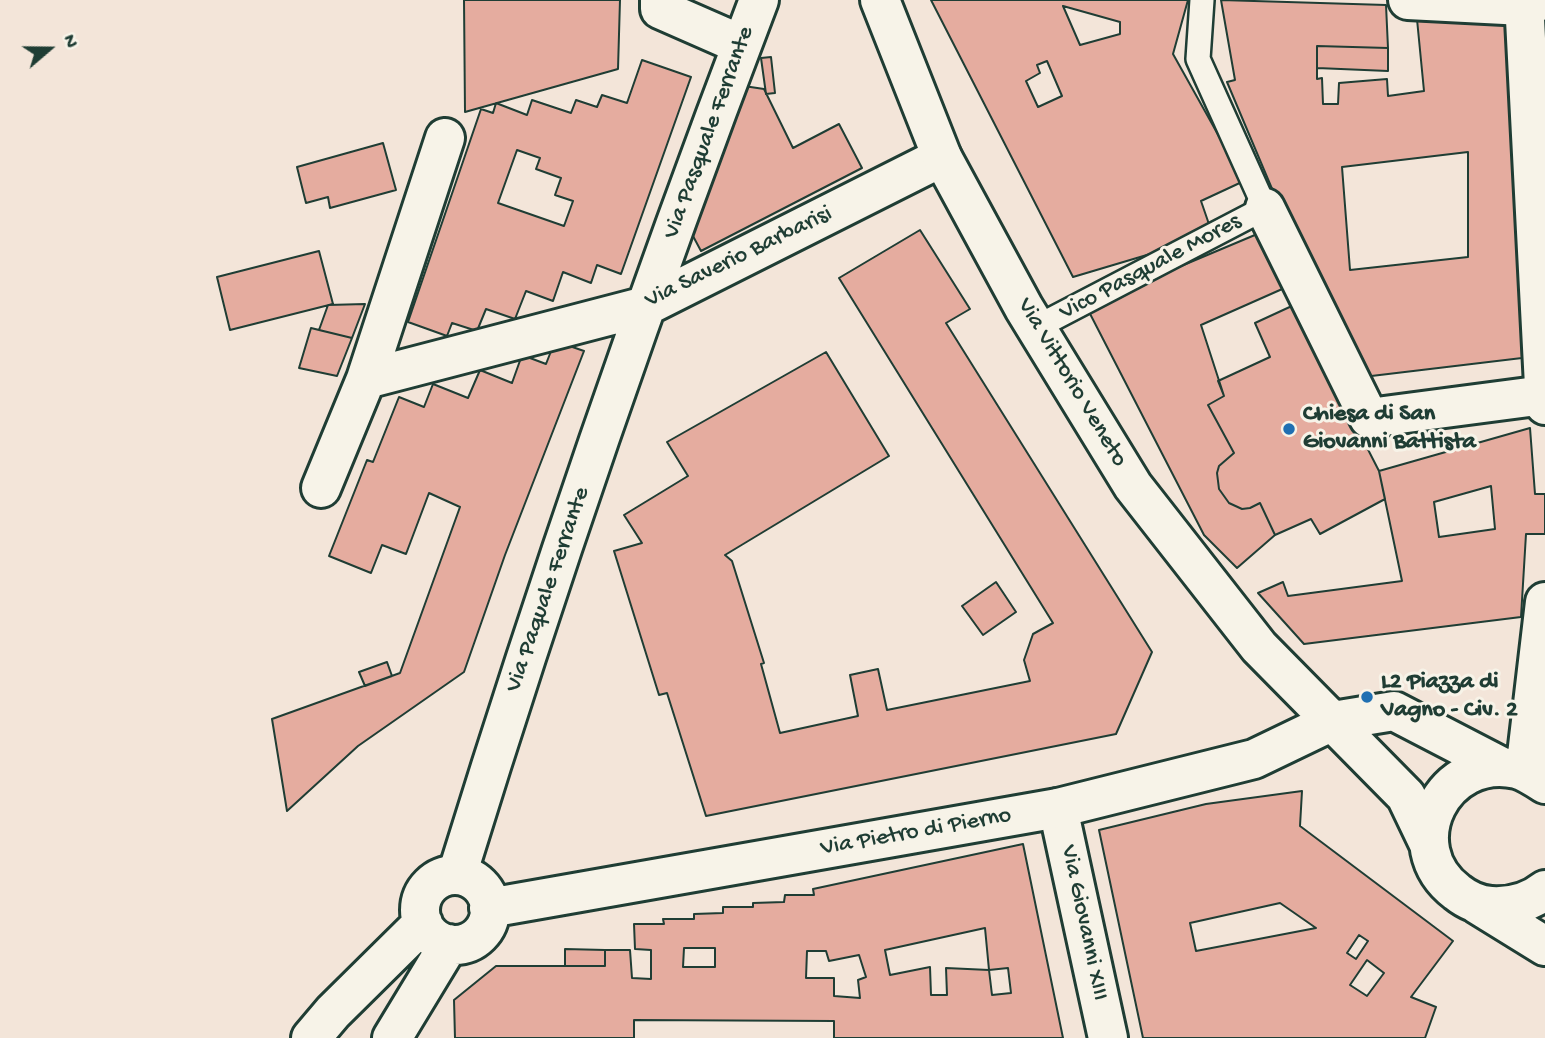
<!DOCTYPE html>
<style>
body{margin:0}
#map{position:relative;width:1545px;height:1038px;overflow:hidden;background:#f3e5d9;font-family:"Gochi Hand",sans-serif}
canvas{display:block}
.north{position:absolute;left:14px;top:14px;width:70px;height:70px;-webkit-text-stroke:5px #f7f3e8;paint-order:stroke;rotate:70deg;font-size:19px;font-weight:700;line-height:28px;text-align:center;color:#1f3d34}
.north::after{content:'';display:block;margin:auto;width:24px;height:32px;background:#1f3d34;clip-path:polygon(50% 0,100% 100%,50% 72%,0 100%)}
</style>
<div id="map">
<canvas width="1545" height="1038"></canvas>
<div class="north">N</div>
</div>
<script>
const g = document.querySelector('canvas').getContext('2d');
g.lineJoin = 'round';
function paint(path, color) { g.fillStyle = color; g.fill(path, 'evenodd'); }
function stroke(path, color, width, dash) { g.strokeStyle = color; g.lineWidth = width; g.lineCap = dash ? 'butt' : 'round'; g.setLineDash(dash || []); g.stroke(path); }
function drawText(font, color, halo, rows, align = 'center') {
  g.font = font + ' "Gochi Hand",sans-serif'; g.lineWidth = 6; g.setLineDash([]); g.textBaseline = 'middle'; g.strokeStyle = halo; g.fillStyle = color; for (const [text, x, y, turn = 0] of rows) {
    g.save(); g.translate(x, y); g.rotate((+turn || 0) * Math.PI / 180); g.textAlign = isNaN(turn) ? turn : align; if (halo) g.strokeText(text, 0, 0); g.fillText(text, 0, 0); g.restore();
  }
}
const building = new Path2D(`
 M464,0h156l-2,69 -153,43z
 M931,0h257l-15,54 71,127 -43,20 10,29 -44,19 -94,28zM1063,6l57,16v12l-40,11zM1047,61l15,35 -24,11 -12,-26 14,-8 -3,-8z
 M1221,0l165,5 2,43 -71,-2v33l5,-1 1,26h15l1,-21 48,-4 1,17 36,-5 -8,-82 92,-4 11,161 3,192 -159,19 -85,-174 -51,-121 8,-2zM1468,152v105l-118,13 -8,-103z
 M1317,46l71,2v23l-71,-3z
 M771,57l4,36 -9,1 -5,-36z
 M642,60l49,17 -70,197 -24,-9 -6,18 -28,-11 -10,29 -27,-10 -11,28 -29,-10 -9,22 -25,-8 -5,13 -39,-14 73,-213 12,4 3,-10 31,12 5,-15 39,13 5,-13 21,7 5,-12 25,8zM517,150l23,8 -4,11 25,9 -6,17 18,6 -9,25 -66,-23z
 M737,85l27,4 29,59 46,-24 23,44 -161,83 -15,-28z
 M383,143l13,47 -66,18 -2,-11 -22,6 -9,-36z
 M920,230l50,79 -24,14 206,329 -36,82 -410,82 -39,-123 -8,2 -45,-144 28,-8 -18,-28 64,-39 -21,-34 159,-90 63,104 -164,99 7,6 32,102 -3,1 19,69 78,-17 -8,-41 28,-6 9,41 143,-29 -6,-21 9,-26 20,-11 -214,-345z
 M1262,232l27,54 -88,39 23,71 -16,9 26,48 -15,13 -2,7 2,16 10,14 13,6 8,-1 10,-5 15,32 -38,33 -33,-33 -118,-229z
 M319,251l14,53 -103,26 -13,-53z
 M365,304l-13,34 -33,-8 9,-25z
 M1294,305l85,166 6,28 -65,35 -9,-15 -36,16 -15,-32 -10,5 -8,1 -13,-6 -10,-14 -2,-16 2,-7 15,-13 -26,-48 16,-9 -6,-15 52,-24 -15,-34z
 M311,328l41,10 -15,38 -38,-8z
 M555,341l29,10 -79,204 -41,117 -106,74 -71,65 -15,-92 128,-46 60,-166 -31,-14 -23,61 -24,-9 -11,28 -42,-17 38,-96 6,2 26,-65 25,10 9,-23 35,14 12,-28 32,13 10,-28 24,9z
 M1530,428l5,66h10v40h-19l-5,83 -217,27 -46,-51 25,-11 5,14 114,-15 -23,-110zM1491,486l4,43 -56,8 -5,-35z
 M996,582l20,30 -33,23 -21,-29z
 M387,662l5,14 -27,10 -6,-14z
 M1302,791l-2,35 153,115 -42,56 25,10 -11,31h-282l-44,-208 107,-26zM1280,903l36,25 -120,23 -6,-28zM1359,935l9,6 -12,18 -9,-6zM1367,960l17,13 -17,23 -17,-11z
 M1023,844l40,194h-229v-17l-200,-1v18h-179l-1,-38 42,-34h109v-16h25l2,28 19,1v-29l-16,-1 -1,-25h30l-1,-5h31v-5l29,-1v-6h30v-4l31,-1 1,-7h29l-1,-6zM985,928l4,42 -43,-2 1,27h-16l-1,-28 -40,8 -5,-25zM684,948h31v19h-32zM807,951h19l3,10 30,-6 7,22 -8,3 2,18 -26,-2v-18h-28zM1008,968l3,25 -19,2 -3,-25z
 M565,949l40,1v16h-40z`);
const lane = new Path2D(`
 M1037,327l228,-119 -67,-149 4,-59`);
const street = new Path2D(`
 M660,0v9l82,36
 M1408,0l116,6 20,-6
 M445,138l-79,241 280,-73 296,-149
 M1265,208l104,210 175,-23
 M321,488l45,-109
 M1058,808l50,230
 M457,875c91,-295 192,-587 302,-875`);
const secondary = new Path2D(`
 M880,0l62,157 82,151 109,178 126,161 147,149 23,48
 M1524,0l21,405
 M1525,772l20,-170
 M1545,784c-9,-6 -18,-12 -28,-15 -74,-17 -121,77 -60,123 10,8 20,13 34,14 20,1 38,-3 54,-16
 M420 910a35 35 0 1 1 70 0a35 35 0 1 1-70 0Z
 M1477,904l68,42
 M489,908l569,-100 196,-49 79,-38 61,-10 108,56
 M311,1038l22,-26 90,-89
 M392,1038l57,-94`);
const markers = [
 [1289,429,7,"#1f6fb2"],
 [1367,697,7,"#1f6fb2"]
];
const streetNames = [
 ["Via Pasquale Ferrante",710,133,-70],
 ["Via Saverio Barbarisi",739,258,-26],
 ["Vico Pasquale Mores",1151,268,-28],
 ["Via Vittorio Veneto",1071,383,59],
 ["Via Paquale Ferrante",549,590,-71],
 ["Via Pietro di Pierno",916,833,-10],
 ["Via Giovanni XIII",1083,923,78]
];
const poiNames = [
 ["Chiesa di San",1303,415],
 ["Giovanni Battista",1303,443],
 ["L2 Piazza di",1381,683],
 ["Vagno - Civ. 2",1381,711]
];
paint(building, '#e5ac9f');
stroke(building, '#1f3d34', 2);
stroke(lane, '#1f3d34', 28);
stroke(street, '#1f3d34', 44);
stroke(secondary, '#1f3d34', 44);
stroke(lane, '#f7f3e8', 23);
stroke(street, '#f7f3e8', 38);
stroke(secondary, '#f7f3e8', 38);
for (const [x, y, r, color] of markers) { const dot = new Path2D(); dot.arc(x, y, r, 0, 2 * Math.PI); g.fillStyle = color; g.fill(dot); stroke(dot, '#f7f3e8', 2.5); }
drawText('24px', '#1f3d34', '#f7f3e8', streetNames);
drawText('bold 24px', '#1f3d34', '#f7f3e8', poiNames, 'left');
</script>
